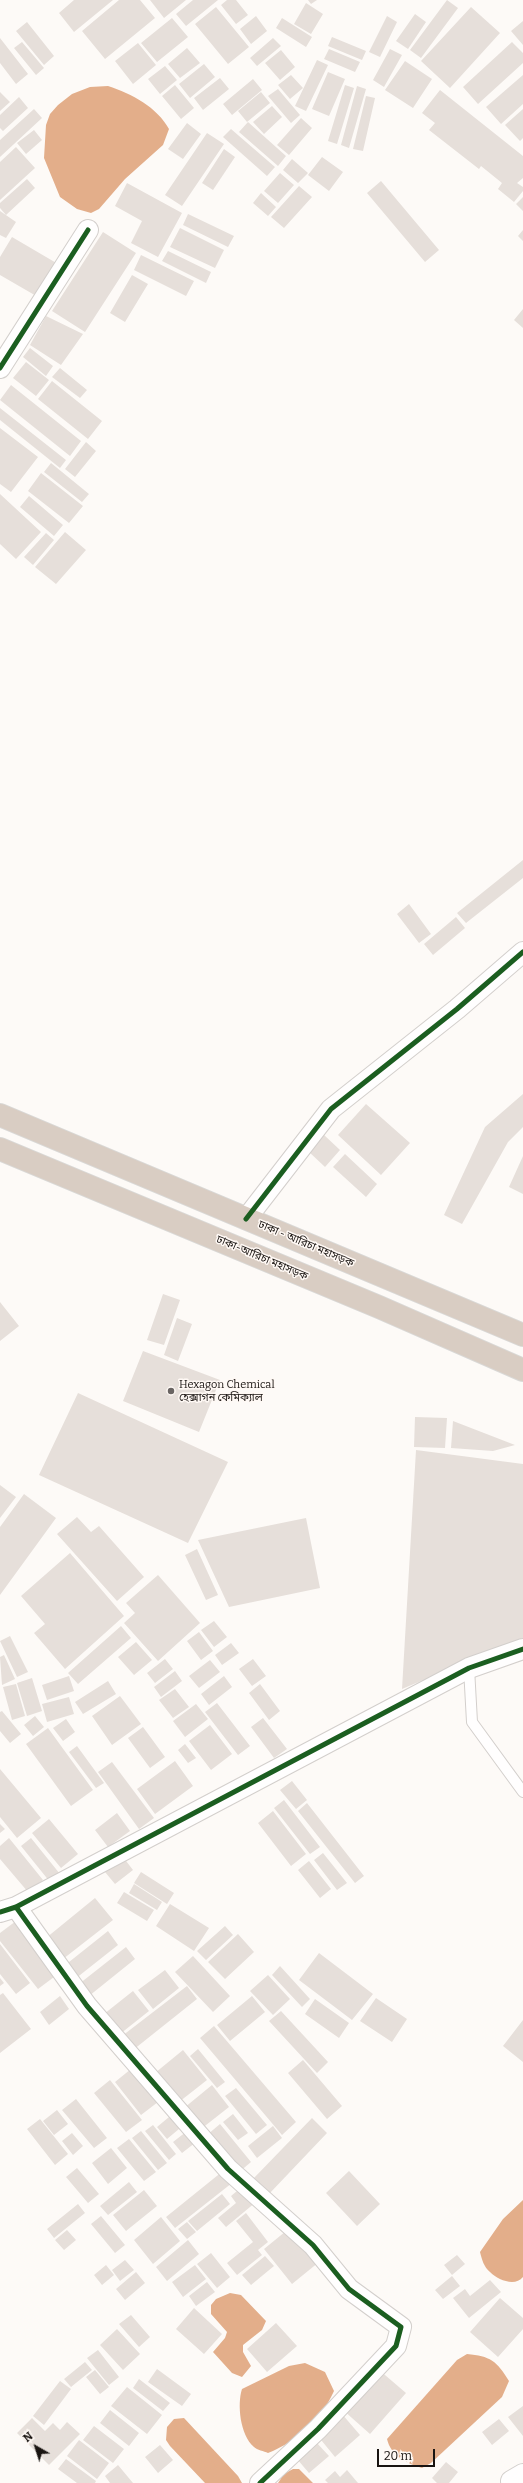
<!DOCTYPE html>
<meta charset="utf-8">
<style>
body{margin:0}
#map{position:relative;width:523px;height:2483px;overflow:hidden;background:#fdfaf7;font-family:Bitter,serif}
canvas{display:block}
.north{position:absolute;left:16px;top:2427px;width:40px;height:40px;-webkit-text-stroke:3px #fff9f5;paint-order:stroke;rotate:321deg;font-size:11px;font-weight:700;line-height:16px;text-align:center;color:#191411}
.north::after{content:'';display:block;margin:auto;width:14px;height:18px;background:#191411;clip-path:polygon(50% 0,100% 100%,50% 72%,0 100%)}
.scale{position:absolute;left:377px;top:2449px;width:58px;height:18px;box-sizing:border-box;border:2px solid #191411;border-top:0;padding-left:5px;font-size:12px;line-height:14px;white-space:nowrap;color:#191411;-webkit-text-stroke:3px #fff9f5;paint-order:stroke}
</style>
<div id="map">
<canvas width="523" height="2483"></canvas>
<div class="north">N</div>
<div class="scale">20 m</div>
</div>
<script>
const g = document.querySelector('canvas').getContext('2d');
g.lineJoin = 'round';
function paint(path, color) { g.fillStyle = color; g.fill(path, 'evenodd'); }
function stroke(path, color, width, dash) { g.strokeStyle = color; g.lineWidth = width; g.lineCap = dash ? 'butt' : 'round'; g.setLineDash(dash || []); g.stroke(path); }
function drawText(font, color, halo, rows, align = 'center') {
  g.font = font + ' Bitter,"Noto Sans Bengali",serif'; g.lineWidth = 3; g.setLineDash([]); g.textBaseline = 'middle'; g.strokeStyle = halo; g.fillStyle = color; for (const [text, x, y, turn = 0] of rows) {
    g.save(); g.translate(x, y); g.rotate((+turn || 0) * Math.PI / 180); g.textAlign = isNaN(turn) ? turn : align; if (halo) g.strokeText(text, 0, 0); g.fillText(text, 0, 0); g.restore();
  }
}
const water = new Path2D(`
 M108,86c24,8 49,21 61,43l-6,16 -38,34 -26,30 -8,4 -14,-4 -17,-12 -16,-39 2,-33 4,-11 8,-9 14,-11 18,-7z
 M523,2200v77c-8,10 -25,3 -33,-5 -6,-5 -8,-12 -10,-20l23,-33z
 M230,2293l11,2 25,26 -4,9 -19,15v7l8,14 -9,11 -10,-4 -19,-21 12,-14 2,-6 -16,-18v-9l5,-6z
 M467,2354c23,2 30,7 42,27l-7,16 -71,66 -9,5c-16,-5 -31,-12 -35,-29l70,-79z
 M305,2363l20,9 9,19c-13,29 -36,50 -66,62 -4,-2 -11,-3 -14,-6 -14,-12 -17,-43 -12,-58l47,-23z
 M184,2418l54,58 4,7h-37l-35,-37 -4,-6 1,-13 7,-8z
 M293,2469h6l14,14h-35l6,-9z`);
const building = new Path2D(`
 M74,0h39l-39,32 -15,-19z
 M119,0h21l15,18 -50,41 -23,-28z
 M150,0h36l-22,18z
 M193,0h25l-32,26 -10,-12z
 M227,0h9l12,15 -12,9 -15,-19z
 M308,0h9l-6,4z
 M447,0l11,8 -37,50 -11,-8z
 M306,3l17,11 -12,20 -17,-10z
 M216,7l33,40 -21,17 -33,-40z
 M471,7l29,26 -50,55 -29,-27z
 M415,14l11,8 -18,27 -12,-8z
 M256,16l11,15 -16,13 -11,-15z
 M387,16l10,6 -17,35 -11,-5z
 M172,18l16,19 -31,25 -16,-19z
 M282,18l30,19 -6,10 -30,-19z
 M523,21v24l-12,-14z
 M27,22l27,34 -10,9 -28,-34z
 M332,37l34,14 -4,9 -34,-14z
 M0,38l28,36 -12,10 -16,-21z
 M273,38l8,8 -24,20 -7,-8z
 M22,42l22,26 -8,7 -22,-27z
 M512,42l11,11v10l-45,41 -15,-17z
 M138,43l18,22 -23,19 -18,-23z
 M187,48l13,15 -20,15 -12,-14z
 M329,49l31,13 -5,10 -31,-13z
 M390,49l12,6 -18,32 -11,-7z
 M281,50l14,17 -15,13 -15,-17z
 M317,60l11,5 -22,46 -11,-5z
 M405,61l27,18 -19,29 -28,-18z
 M204,64l11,13 -25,21 -11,-14z
 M165,66l12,14 -17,14 -12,-15z
 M328,72l17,7 -16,37 -17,-7z
 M291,75l12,13 -13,11 -12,-14z
 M523,75v29l-22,20 -15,-17z
 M220,78l9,11 -26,21 -9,-12z
 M253,79l9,11 -30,25 -9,-11z
 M175,85l19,23 -13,11 -19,-23z
 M345,85l9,3 -17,56 -9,-3z
 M357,86l9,3 -17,59 -8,-3z
 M278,89l22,26 -9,8 -23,-27z
 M440,90l83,66v22l-6,5 6,4v4l-9,11 -16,-13 4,-6 -21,-17 -2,3 -50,-39 6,-7 -13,-10z
 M0,92l10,10 -10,9z
 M261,92l9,11 -23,19 -9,-11z
 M366,96l9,2 -12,53 -10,-2z
 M19,97l9,11 -25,23 -3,-3v-13z
 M272,106l10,11 -18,17 -11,-12z
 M34,109l8,9 -42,39v-17z
 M523,109v29l-3,3 -15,-16z
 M301,118l11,10 -23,27 -12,-10z
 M248,122l38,34 -8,10 -39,-34z
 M187,123l14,11 -18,25 -15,-10z
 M231,129l44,38 -8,9 -44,-39z
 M34,130l8,10 -16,14 -9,-11z
 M207,133l17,11 -42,62 -17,-11z
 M16,147l19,21 -35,32v-38z
 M224,149l11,8 -22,33 -11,-7z
 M322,157l21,15 -14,19 -21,-16z
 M292,159l16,14 -10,10 -15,-13z
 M280,173l14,12 -16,18 -14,-12z
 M27,179l8,9 -29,27 -6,-7v-5z
 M381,181l58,69 -14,12 -58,-69z
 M127,183l55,30 -24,44 -27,-14 11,-22 -27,-15z
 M299,186l13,11 -28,31 -13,-11z
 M261,193l15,14 -8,9 -15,-13z
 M523,197v14l-7,-7z
 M0,211l16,11 -10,16 -6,-3z
 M188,214l46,22 -6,11 -45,-22z
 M180,228l44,22 -9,18 -45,-21z
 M523,230v11l-5,-5z
 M103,232l33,21 -51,79 -33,-21z
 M12,237l46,27 -20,33 -38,-22v-18z
 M168,251l43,21 -5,11 -44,-22z
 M141,255l53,26 -8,15 -52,-26z
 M132,275l16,9 -23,38 -15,-9z
 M523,309v19l-9,-8z
 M46,316l37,18 -22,31 -31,-20z
 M30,348l23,18 -7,10 -23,-19z
 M26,362l23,18 -13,16 -23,-18z
 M60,368l27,22 -7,8 -28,-21z
 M52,381l50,40 -14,18 -50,-40z
 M11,385l70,56 -11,15 -70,-56z
 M0,408l66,52 -6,8 -60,-48z
 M0,428l38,29 -27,35 -11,-8z
 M86,442l10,9 -21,26 -10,-8z
 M51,463l38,31 -7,8 -38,-30z
 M41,473l42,33 -14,17 -41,-32z
 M0,494l41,38 -25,27 -16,-15z
 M29,496l34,29 -9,11 -34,-29z
 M65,532l21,18 -30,34 -21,-17z
 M46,533l8,7 -21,25 -9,-8z
 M523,860v18l-57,45 -9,-10z
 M409,904l22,30 -12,9 -22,-29z
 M456,917l9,11 -32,27 -9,-11z
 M523,1094v33l-15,15 -46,82 -18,-9 41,-88z
 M366,1104l44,39 -29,32 -43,-40z
 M323,1134l17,16 -15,17 -17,-16z
 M345,1154l32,30 -11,13 -33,-30z
 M523,1156v38l-14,-7z
 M163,1294l17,6 -16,45 -17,-5z
 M0,1302l19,24 -19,15z
 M177,1318l15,6 -14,37 -14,-6z
 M143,1351l77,29 -21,52 -76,-31z
 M78,1393l150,69 -40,81 -149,-68z
 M415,1417l32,1 -2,30 -31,-1z
 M453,1421l62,24 -22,6 -42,-3z
 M416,1450l107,14v174l-121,51z
 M0,1485l16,12 -16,21z
 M24,1494l32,24 -56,77v-68z
 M77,1517l14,15 8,-6 45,51 -27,24 -60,-67z
 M306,1518l14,70 -91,19 -31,-67z
 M197,1549l21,46 -12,5 -21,-45z
 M70,1553l54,63 -59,53 -31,-36 11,-9 -24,-28z
 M158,1575l42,48 -42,38 -34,-38 11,-10 -9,-10z
 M214,1621l13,16 -13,10 -13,-17z
 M121,1626l10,12 -53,46 -10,-11z
 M199,1632l14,19 -12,9 -14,-19z
 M10,1636l18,36 -11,5 -17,-36z
 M136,1642l16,18 -18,15 -16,-18z
 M231,1643l8,10 -17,12 -7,-10z
 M4,1655l11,24 -13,6 -2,-28z
 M165,1659l8,10 -18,14 -8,-10z
 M253,1659l13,17 -14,10 -13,-17z
 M210,1660l10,12 -21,16 -10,-12z
 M175,1671l7,10 -21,16 -7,-10z
 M69,1676l5,15 -27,9 -5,-15z
 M224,1676l8,11 -23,18 -8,-11z
 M32,1678l10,33 -15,5 -10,-33z
 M108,1681l8,13 -33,20 -8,-12z
 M16,1684l9,32 -13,4 -9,-33z
 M260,1684l20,27 -11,9 -20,-27z
 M175,1689l14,18 -16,11 -14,-18z
 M120,1696l21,28 -29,21 -20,-29z
 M69,1697l5,17 -27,8 -5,-18z
 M217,1703l33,43 -12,9 -33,-43z
 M196,1704l12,15 -23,18 -12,-16z
 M2,1711l19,23 -11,9 -10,-12v-19z
 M35,1716l9,11 -11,9 -9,-11z
 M263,1718l24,31 -13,9 -23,-31z
 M66,1719l9,13 -12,9 -10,-13z
 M210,1725l22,29 -21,16 -22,-29z
 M143,1727l22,30 -15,11 -22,-30z
 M48,1728l45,62 -22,16 -45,-62z
 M185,1744l11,14 -8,5 -10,-13z
 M77,1746l27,37 -8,5 -27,-36z
 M175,1761l18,25 -38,28 -18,-25z
 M112,1762l42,56 -15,11 -41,-57z
 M0,1769l41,49 -24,20 -17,-21z
 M292,1781l15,19 -11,9 -16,-19z
 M284,1800l36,47 -10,7 -36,-46z
 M307,1803l57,73 -9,7 -57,-72z
 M273,1811l33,43 -15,12 -33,-43z
 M117,1813l13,18 -22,16 -13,-17z
 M49,1819l29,35 -17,14 -29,-35z
 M0,1824l5,5 -5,4z
 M9,1838l34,42 -15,12 -28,-33v-13z
 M31,1838l29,36 -10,8 -29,-36z
 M323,1853l24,30 -10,7 -23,-30z
 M123,1857l10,13 -18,14 -10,-12z
 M309,1861l22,28 -11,9 -22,-28z
 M141,1872l33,21 -7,11 -33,-21z
 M134,1884l28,18 -5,8 -28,-17z
 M124,1892l30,18 -7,11 -30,-18z
 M95,1898l18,22 -50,39 -17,-21z
 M170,1904l39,24 -15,23 -38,-25z
 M16,1921l42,53 -20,15 -38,-48v-8z
 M225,1926l8,9 -27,25 -9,-9z
 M108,1931l10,14 -43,34 -11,-13z
 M238,1934l16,18 -29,27 -17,-17z
 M0,1944l30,39 -14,11 -16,-20z
 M126,1947l9,12 -46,37 -10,-12z
 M319,1953l54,41 -21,26 -53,-40z
 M193,1956l37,40 -17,16 -38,-40z
 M280,1966l30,33 -8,8 -30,-32z
 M165,1970l14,18 -26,21 -15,-19z
 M268,1975l22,24 -17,16 -23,-24z
 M0,1978l4,5 -4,3z
 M187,1986l10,13 -64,51 -11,-14z
 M133,1991l16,20 -29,23 -16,-20z
 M3,1993l28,36 -31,24v-58z
 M60,1996l9,13 -20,16 -9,-13z
 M252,1996l13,16 -35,29 -13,-16z
 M376,1998l31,21 -15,23 -32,-21z
 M315,1999l34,24 -10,15 -34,-24z
 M281,2011l47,51 -11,11 -48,-52z
 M523,2020v42l-20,-16z
 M214,2026l82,96 -14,13 -82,-97z
 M198,2049l27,33 -8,6 -27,-32z
 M183,2050l24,30 -28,22 -24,-29z
 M303,2060l39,46 -15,13 -39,-46z
 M131,2069l27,33 -17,13 -26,-33z
 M110,2080l32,40 -16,12 -32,-39z
 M212,2085l17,22 -28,22 -17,-21z
 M236,2088l31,37 -11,9 -31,-38z
 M76,2099l31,39 -13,10 -32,-38z
 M57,2110l11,14 -14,11 -11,-14z
 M175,2112l10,12 -18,15 -10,-12z
 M233,2114l15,19 -10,7 -15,-18z
 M312,2118l15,15 -58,61 -16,-15z
 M40,2119l28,35 -13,11 -28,-36z
 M220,2124l31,38 -13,11 -31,-38z
 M153,2125l23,29 -7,6 -24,-29z
 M273,2126l9,12 -25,20 -9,-12z
 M191,2128l9,11 -18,14 -9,-11z
 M141,2131l26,32 -9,7 -26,-32z
 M72,2133l11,13 -10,9 -11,-14z
 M129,2139l27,33 -12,9 -27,-33z
 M111,2148l16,20 -19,16 -16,-21z
 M77,2168l22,26 -11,9 -22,-26z
 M223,2171l9,12 -57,45 -9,-11z
 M349,2171l31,33 -23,22 -31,-33z
 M129,2182l8,10 -29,23 -8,-9z
 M243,2186l13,16 -30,25 -8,-9 18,-15 -5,-7z
 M144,2190l13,16 -31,25 -13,-16z
 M222,2194l8,10 -33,27 -9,-10z
 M78,2204l7,9 -31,25 -7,-9z
 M246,2213l22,29 -10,8 4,5 -25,20 -10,-12 26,-21 -17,-21z
 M101,2216l24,29 -10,8 -24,-29z
 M161,2217l19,24 -27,23 -19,-24z
 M187,2222l9,10 -9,7 -9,-10z
 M291,2227l28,35 -27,22 -28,-35z
 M67,2230l9,10 -12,10 -9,-10z
 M188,2240l11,14 -32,27 -11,-14z
 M211,2253l19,24 -13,11 -20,-24z
 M457,2255l8,9 -13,11 -8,-10z
 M265,2256l9,10 -23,19 -9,-10z
 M125,2260l9,10 -14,11 -8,-11z
 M106,2265l8,10 -12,10 -8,-10z
 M195,2265l11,14 -23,18 -11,-15z
 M136,2272l9,11 -20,17 -9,-11z
 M452,2276l8,10 -17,13 -8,-9z
 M490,2280l11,12 -32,26 -16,-20 12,-9 5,7z
 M207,2282l8,10 -19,14 -7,-10z
 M500,2298l23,20v11l-25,28 -28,-25z
 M194,2308l28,26 -18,20 -28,-25z
 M131,2315l19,22 -11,10 -20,-23z
 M276,2323l21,23 -30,26 -20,-23z
 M117,2329l23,25 -17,16 -23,-25z
 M98,2350l21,27 -10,8 -22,-27z
 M85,2362l7,8 -21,17 -7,-8z
 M157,2369l34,25 -9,12 -34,-24z
 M378,2369l28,24 -36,41 -27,-24z
 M95,2370l14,17 -9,7 -14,-17z
 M139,2379l31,24 -7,8 -30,-23z
 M60,2381l11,8 -27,36 -11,-9z
 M127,2387l35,28 -15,19 -36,-28z
 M523,2406v30l-15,-19z
 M110,2410l29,23 -10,13 -29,-23z
 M342,2414l18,21 -25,22 -18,-22z
 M32,2418l13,13 8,-8 7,7 7,-8 13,12 -31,31 -32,-32z
 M499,2419l10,12 -17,14 -10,-13z
 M94,2426l30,23 -11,14 -30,-23z
 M79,2440l30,23 -12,16 -30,-23z
 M316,2442l13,14 -20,17 -12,-14z
 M160,2445l13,15 -15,13 -13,-16z
 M66,2459l30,22 -1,2h-18l-19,-14z
 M446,2462l12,10 -9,11h-12l-5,-5z
 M118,2465l15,18h-23l-5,-7z
 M347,2470l11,13h-30l-3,-3 10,-9 5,6z`);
const lane = new Path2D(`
 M469,1668l3,54 51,70`);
const street = new Path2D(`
 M0,368l88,-138
 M246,1219l85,-110 126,-100 66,-57
 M16,1907l71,99 141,163 85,76 36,44 52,38 -5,19 -78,83 -58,54
 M0,1912l16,-5 453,-239 54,-19
 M511,2481l12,-7`);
const highway = new Path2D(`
 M0,1115l523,220
 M0,1149l379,158 144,63`);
const cycleway = new Path2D(`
 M0,368l88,-138
 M246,1219l85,-110 126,-100 66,-57
 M16,1907l71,99 141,163 85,76 36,44 52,38 -5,19 -78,83 -58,54
 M0,1912l16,-5 453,-239 54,-19`);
const markers = [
 [171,1391,4,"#696462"]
];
const streetNames = [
 ["ঢাকা - আরিচা মহাসড়ক",306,1244,23],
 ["ঢাকা-আরিচা মহাসড়ক",262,1258,23]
];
const poiNames = [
 ["Hexagon Chemical",179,1385],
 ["হেক্সাগন কেমিক্যাল",179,1398]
];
paint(water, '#e3ae8a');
paint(building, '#e6dfda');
stroke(lane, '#d3cfcc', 12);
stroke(street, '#d3cfcc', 22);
stroke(highway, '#d9d8d6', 24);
stroke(lane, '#fffefe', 10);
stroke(street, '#fffefe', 20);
stroke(highway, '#d9cdc3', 22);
stroke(cycleway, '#1b5e20', 5);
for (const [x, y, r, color] of markers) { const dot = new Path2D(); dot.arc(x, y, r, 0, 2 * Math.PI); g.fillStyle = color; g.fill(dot); stroke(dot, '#fff9f5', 1.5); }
drawText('11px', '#191411', '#fff9f5', streetNames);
drawText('11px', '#191411', '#fff9f5', poiNames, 'left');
</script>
